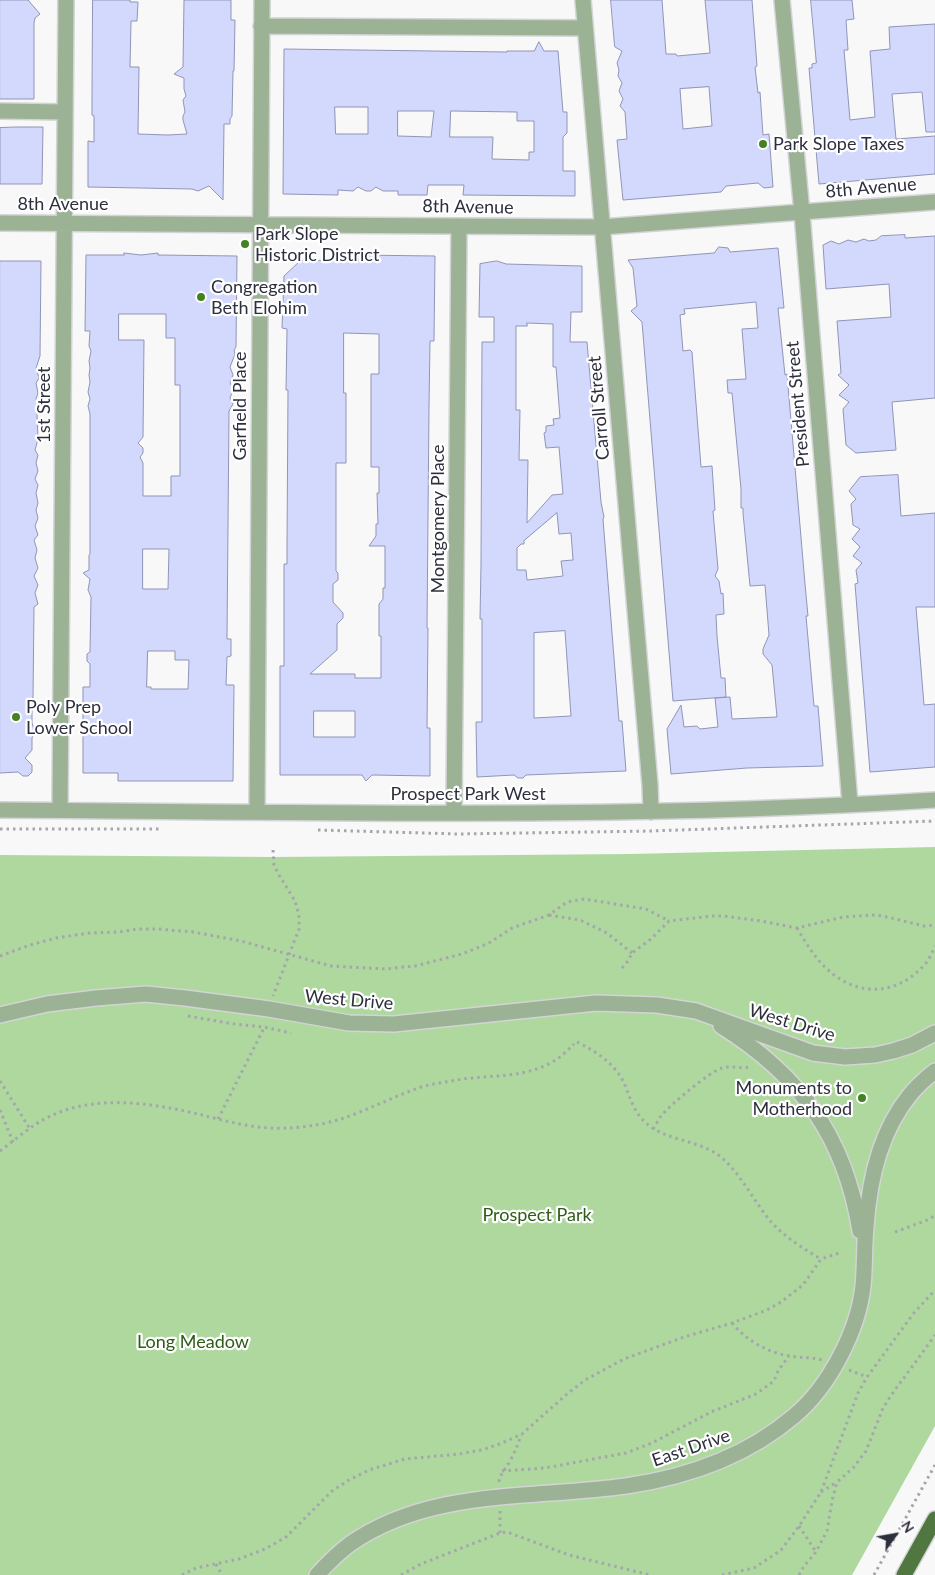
<!DOCTYPE html>
<style>
body{margin:0}
#map{position:relative;width:935px;height:1575px;overflow:hidden;background:#f8f8f8;font-family:Lato,sans-serif}
canvas{display:block}
.north{position:absolute;left:870px;top:1510px;width:50px;height:50px;-webkit-text-stroke:4px #fff;paint-order:stroke;rotate:58deg;font-size:14px;font-weight:700;line-height:20px;text-align:center;color:#2d2f3d}
.north::after{content:'';display:block;margin:auto;width:18px;height:22px;background:#2d2f3d;clip-path:polygon(50% 0,100% 100%,50% 72%,0 100%)}
</style>
<div id="map">
<canvas width="935" height="1575"></canvas>
<div class="north">N</div>
</div>
<script>
const g = document.querySelector('canvas').getContext('2d');
g.lineJoin = 'round';
function paint(path, color) { g.fillStyle = color; g.fill(path, 'evenodd'); }
function stroke(path, color, width, dash) { g.strokeStyle = color; g.lineWidth = width; g.lineCap = dash ? 'butt' : 'round'; g.setLineDash(dash || []); g.stroke(path); }
function drawText(font, color, halo, rows, align = 'center') {
  g.font = font + ' Lato,sans-serif'; g.lineWidth = 4.5; g.setLineDash([]); g.textBaseline = 'middle'; g.strokeStyle = halo; g.fillStyle = color; for (const [text, x, y, turn = 0] of rows) {
    g.save(); g.translate(x, y); g.rotate((+turn || 0) * Math.PI / 180); g.textAlign = isNaN(turn) ? turn : align; if (halo) g.strokeText(text, 0, 0); g.fillText(text, 0, 0); g.restore();
  }
}
const green = new Path2D(`
 M935,847v579l-83,149h-852v-720l274,2 356,-3z`);
const building = new Path2D(`
 M0,0h28l12,14 -5,4 -1,5v76h-34z
 M93,0h37v2h8l-1,19h-6l-1,46h9l-1,67 30,1 19,-1 -4,-14v-4l2,-4 -2,-12 3,-4 -2,-7v-11l-10,-4 9,-7 1,-67h47v20h4l-1,51h-1l-1,45 -2,3v5h-6l-1,76 -14,-14 -11,5 -6,-2 -104,-2v-46l6,1v-26l-2,-1v-21z
 M611,0h51l4,54h10l1,2 33,-3 -5,-53h47l5,66 -2,1 3,26 2,-1 3,43 6,-1 4,53 -9,1 -6,-5 -32,3 -5,6 -98,8 -6,-60 10,-1 -2,-27 -5,-6 3,-7 -4,-8 3,-8 -4,-7 1,-6 -2,-7 5,-12 -7,-4zM709,87l3,39 -29,3 -3,-40z
 M811,0h41l2,19 -8,1 2,30h-4l6,70 25,-3 -5,-66 20,-2 -1,-22 46,-3v108h-9l-4,-40 -30,2 4,45 39,-3v38l-116,10 -10,-116h3v-4l4,-1z
 M539,42l5,9h14l5,61h4v21l-4,4v34h12v25l-112,-1 1,-10h-36l-1,10h-29v-4h-15l-7,-4 -5,4h-5l-8,-4 -5,4 -15,-1v5l-55,-1 1,-145 223,3v-1h27zM335,107h33v27h-32zM398,111h36l-3,26 -33,-1zM451,111l66,1v9h17v31h-5v8l-37,-1 1,-22h-43z
 M15,127h28l-1,57h-42v-56z
 M905,235v3l30,-2v162l-43,4 4,48 -40,3 -10,-8 -3,-36 6,-7 -10,-7 10,-10 -11,-10 3,-2 -4,-52 54,-4 -2,-33 -63,5 -3,-44 8,-4 8,3 9,-4 8,2 8,-3 5,2 7,-1 5,-4z
 M719,247l9,1 2,4 48,-4 6,60h-6l7,67 2,-1 18,210 3,32h-2l8,90h4l5,60 -76,2 -76,6 -4,-45 14,-24 3,22 13,-1 3,3 18,-2 -3,-29 15,-1 2,22 45,-2 -5,-52 -9,-11v-5l6,-14 -4,-50 -15,1 -7,-73v-5h-2v-19l-9,-96h-4l-1,-13 19,-1 -4,-50 16,-1 -2,-26 -72,7 1,5 -5,1 3,36 7,-1 2,2 9,115 11,-1 3,44 -2,1 5,58 -3,7 4,5 2,13 2,-1 1,21 -8,1 1,21 4,42h4l1,19 -53,4 -31,-379 -11,-11 6,-5 -4,-38 -5,-8 86,-7z
 M124,253l17,2 17,-2v2l79,1 -1,91 -2,3 1,4 -5,13 3,8 -3,7 3,8 -3,8 3,6 -4,7 -2,228h4v17l-4,1 -1,28h8l-1,96h-115v-8h-35v-86h7v-23l-3,-3v-7l3,-2 1,-55 -3,-7 2,-11 -7,-6 6,-3v-15l1,-1v-140l-2,-8 2,-7 -2,-7 2,-10 -1,-7 1,-7 -1,-7 2,-10 -2,-5 1,-15h-5l1,-76h38zM119,314h47v24h9v47h5v91h-9v20h-28v-33l-3,-6 3,-4v-5l-5,-5 5,-6 1,-97h-25zM143,549h26l-1,40h-25zM148,651h27v9h14l-1,29h-37v-2h-4z
 M358,255l77,1 -1,85h-4l-1,65 -2,222h1l-1,100h3v48l-58,-1 -6,6 -4,-6h-82v-109h4v-102h3v-18l1,-156h-2l1,-61 -5,-1 2,-52 17,-16 57,1zM344,333l35,1v40h-8v93h8v26h-2l1,31h-2v12l-7,10h16v42h-2v11l-4,5v32h2v42h-26v-4h-45l27,-24v-26l6,-6v-5l-10,-11v-18l5,-4v-7l-2,-2v-108h10v-70h-2zM314,711h41v26h-41z
 M0,261h41l-1,95 -4,12 3,10 -3,5 2,10 -2,6 2,9 -1,7 1,24 -3,11 3,5 -2,8 2,8 -3,8 3,6 -2,8 2,10 -2,7 2,8 -3,8 3,9 -4,5 3,10 -2,8 3,10 -4,8 4,9 -3,8 3,11 -4,3 -1,91h-1v25l3,9 -3,6v12l-7,8 7,7v7l-4,4h-5l-5,-4 -18,1z
 M497,261l9,3 76,2v46h-11l-1,30h17l14,160 3,15 -1,2 16,202h3l4,50 -100,4 -3,3h-5l-4,-3 -37,2 -1,-55h6v-103h-2l1,-55 1,-222h12v-25h-15l1,-53zM527,323l26,1v43h3l4,51 -7,1 1,6 -8,1v6l-2,1 2,15 13,-1 4,47 -11,1 -25,28 1,-63h-9l1,-50h-4v-84h11zM557,513l2,21 12,-1 2,27 -12,1 2,15 -36,4 -1,-10h-9v-22l4,-4h3v-3zM565,631l6,85 -37,2v-85z
 M898,475l3,41 34,-3v94h-19l8,98 11,-1v63l-65,5 -15,-188 3,-1 -2,-13 6,-7 -9,-7 7,-9 -8,-8 8,-10 -7,-4 -2,-21 5,-5 -7,-8 11,-14z`);
const path = new Path2D(`
 M0,829h162
 M318,830l140,4 193,-3 284,-10
 M273,850l1,15 5,10 16,26 4,14v14l-26,67
 M549,915l31,5 27,13 25,20
 M797,928c7,12 15,25 24,35 31,34 74,36 105,0 4,-5 6,-11 9,-17
 M0,956l30,-11 26,-7 33,-5 30,-1 19,-3h20l35,3 48,9 90,25 54,3 30,-3 47,-12 27,-11 23,-15 37,-13 18,-13 17,-3 62,10 23,12
 M622,968l6,-7 4,-8 19,-14 18,-18 44,-5h10l38,5 36,7 46,-11 29,-2 11,1 41,10 11,-1
 M188,1016l46,8 30,3 27,6
 M577,1042c20,10 37,21 47,41 6,14 10,30 22,40 19,18 52,16 75,34 21,18 33,45 51,66 14,15 32,26 49,36
 M0,1081l30,48
 M0,1110l13,32
 M218,1119l47,-93
 M653,1129c3,-4 5,-9 8,-13 9,-11 48,-44 61,-48 10,-3 21,2 30,-2
 M0,1151c12,-9 24,-19 36,-27 50,-32 112,-22 166,-9 27,7 58,15 86,13 18,-1 38,-4 56,-10 26,-9 51,-22 77,-31 10,-3 20,-4 30,-6 34,-7 71,-1 103,-20 7,-4 14,-11 20,-17
 M895,1232l35,-13 5,-4
 M732,1323c14,17 36,30 58,33 11,2 21,1 32,4
 M849,1370l18,7
 M502,1471l43,-3 81,-15 26,-10 59,-31 45,-18 18,-13 4,-10 11,-15
 M499,1482c1,-9 7,-13 11,-21 5,-9 8,-17 11,-26
 M821,1492l16,-10
 M500,1511v22
 M799,1526l17,26
 M216,1564l6,11
 M182,1575l14,-7 43,-9 26,-10 21,-12 46,-46 17,-11 20,-10 36,-11 54,-5 23,-4 20,-7 20,-9 45,-40 18,-14 39,-21 60,-22 48,-14 35,-13 14,-8 22,-17 18,-26 18,-6
 M401,1575l20,-11 79,-31 7,-1 62,23 81,20
 M722,1575l32,-7 27,-18 18,-24 22,-34 37,-99 9,-16 46,-63 22,-24
 M799,1575l5,-9 12,-14 11,-21 5,-30 5,-19 16,-14 13,-17 17,-43 11,-17 18,-24 23,-32
 M874,1575l61,-110`);
const minor = new Path2D(`
 M583,0l67,785 1,27
 M782,0l20,213 48,591
 M261,26l324,2
 M0,111l65,1
 M0,223l602,4 333,-25
 M0,810c312,2 624,10 935,-10
 M60,810l6,-810
 M257,812l5,-812
 M454,813l5,-587
 M0,1015l47,-11 49,-6 50,-4 39,4 84,11 80,14 45,1 202,-21 61,2 39,6 117,42 32,4 30,-2 18,-4 19,-6 23,-12
 M721,1026c80,50 124,111 139,205
 M317,1575c10,-11 21,-22 33,-31 80,-56 183,-45 276,-58 62,-9 120,-29 168,-70 35,-29 64,-85 69,-130 2,-19 1,-39 3,-59 3,-45 14,-95 43,-131 8,-10 17,-18 26,-25`);
const major = new Path2D(`
 M904,1575l31,-56`);
const markers = [
 [763,144,5,"#428222"],
 [245,244,5,"#428222"],
 [201,297,5,"#428222"],
 [16,717,5,"#428222"],
 [862,1098,5,"#428222"]
];
const poiNames = [
 ["Park Slope Taxes",773,144],
 ["Park Slope",255,234],
 ["Historic District",255,255],
 ["Congregation",211,287],
 ["Beth Elohim",211,308],
 ["Poly Prep",26,707],
 ["Lower School",26,728],
 ["Monuments to",852,1088,"right"],
 ["Motherhood",852,1109,"right"]
];
const streetNames = [
 ["8th Avenue",871,188,-5],
 ["8th Avenue",63,204],
 ["8th Avenue",468,207,1],
 ["President Street",798,404,-95],
 ["1st Street",44,405,-90],
 ["Garfield Place",240,406,-90],
 ["Carroll Street",599,408,-95],
 ["Montgomery Place",438,519,-90],
 ["Prospect Park West",468,794],
 ["West Drive",349,1000,5],
 ["West Drive",792,1023,17],
 ["East Drive",691,1448,-19]
];
const parkNames = [
 ["Prospect Park",537,1215],
 ["Long Meadow",193,1342]
];
paint(green, '#aed89e');
paint(building, '#d3d9fd');
stroke(building, '#9095b7', 1);
stroke(minor, '#d3d4d6', 18);
stroke(major, '#d3d4d6', 18);
stroke(path, '#a5a6ac', 3, [2.5, 4]);
stroke(minor, '#9cb294', 15);
stroke(major, '#4f773f', 15);
for (const [x, y, r, color] of markers) { const dot = new Path2D(); dot.arc(x, y, r, 0, 2 * Math.PI); g.fillStyle = color; g.fill(dot); stroke(dot, '#fff', 2); }
drawText('18px', '#2d2f3d', '#fff', poiNames, 'left');
drawText('18px', '#2d2f3d', '#fff', streetNames);
drawText('18px', '#2d5c16', '#fff', parkNames);
</script>
